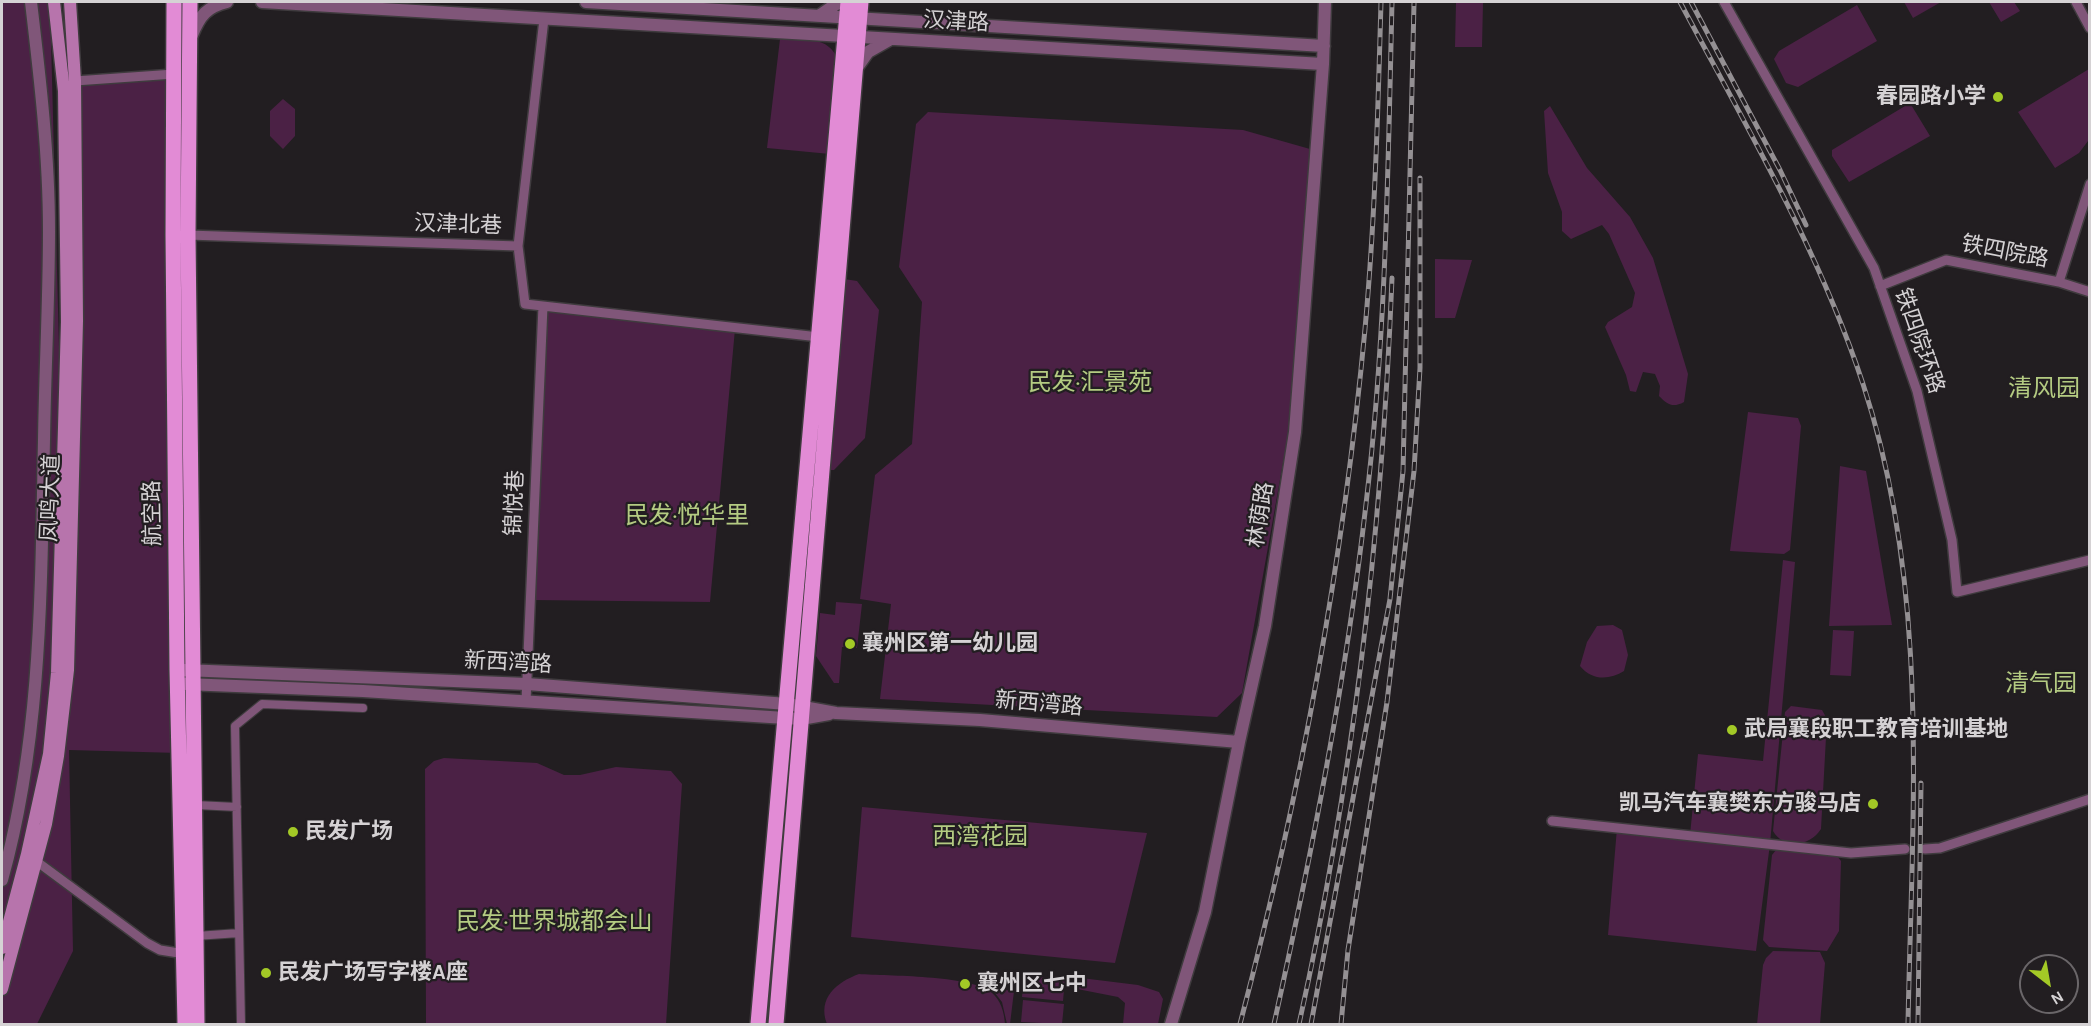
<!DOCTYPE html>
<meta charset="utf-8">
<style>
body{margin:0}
#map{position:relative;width:2091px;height:1026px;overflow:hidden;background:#221e21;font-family:Karla,sans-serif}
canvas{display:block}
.frame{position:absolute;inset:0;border:3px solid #d5d2d4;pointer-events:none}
.north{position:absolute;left:2019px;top:954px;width:60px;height:60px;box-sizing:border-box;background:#221e21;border:2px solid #6a6669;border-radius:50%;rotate:149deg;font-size:16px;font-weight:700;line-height:24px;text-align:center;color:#d5d2d4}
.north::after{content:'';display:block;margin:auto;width:21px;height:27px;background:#a3c926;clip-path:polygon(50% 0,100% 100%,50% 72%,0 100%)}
</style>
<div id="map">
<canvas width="2091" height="1026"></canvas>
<div class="frame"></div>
<div class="north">N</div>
</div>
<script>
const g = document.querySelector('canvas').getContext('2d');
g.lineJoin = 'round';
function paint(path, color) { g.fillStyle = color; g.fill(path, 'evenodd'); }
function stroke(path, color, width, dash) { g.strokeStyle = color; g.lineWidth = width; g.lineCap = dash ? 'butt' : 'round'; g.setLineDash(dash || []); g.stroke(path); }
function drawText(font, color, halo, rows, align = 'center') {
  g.font = font + ' Karla,"Noto Sans SC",sans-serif'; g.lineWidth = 4.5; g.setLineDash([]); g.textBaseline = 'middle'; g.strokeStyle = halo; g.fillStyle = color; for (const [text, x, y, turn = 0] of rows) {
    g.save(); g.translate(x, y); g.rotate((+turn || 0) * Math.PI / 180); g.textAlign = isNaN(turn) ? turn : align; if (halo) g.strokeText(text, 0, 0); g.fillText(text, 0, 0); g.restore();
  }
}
const green = new Path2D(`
 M2,2h48l17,651 8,-572 99,-7 5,679 -110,-3 4,201 -36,73h-35z
 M1904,2h37l-28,16z
 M1989,2h25l6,9 -19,11z
 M1456,3h27l-1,44h-27z
 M1857,5l20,36 -79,46 -12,-4 -12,-24 5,-8z
 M780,39c26,2 47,-5 59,22l-9,93 -63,-6z
 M2089,69l-1,72 -9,12 -24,15 -37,-56z
 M283,99l12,10v27l-12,13 -13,-13v-25z
 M1910,103l20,33 -81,46 -17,-26v-6z
 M1550,106l37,62 43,49 23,41 35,116 -4,28c-11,6 -16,3 -25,-6l1,-10 -5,-12 -12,-2 -7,20 -6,-1 -4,-16 -21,-48 3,-5 24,-15 3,-14 -26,-59 -7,-9 -31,14 -9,-8v-19l-14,-39 -4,-62z
 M928,112l315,18 67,19 -19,269 -49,275 -25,24 -337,-18 11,-95 -31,-5 15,-124 37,-31 10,-142 -23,-35 17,-143z
 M1435,259l37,1 -17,58h-20z
 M838,278l19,3 22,29 -14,128 -31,32h-12z
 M545,310l190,19 -25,273 -178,-2z
 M1748,412l50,6 3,8 -11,124 -6,4 -54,-3z
 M1840,466l26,5 26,154 -63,1z
 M1783,560l12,2 -25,282 -14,107 -148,-16 9,-107 73,7 8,-81 65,7z
 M836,602l26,2 -5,44 -15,-1 -3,36h-5l-18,-27 4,-43 15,2z
 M1613,625l9,5 6,25 -4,16c-14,9 -32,10 -44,-5l7,-24 10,-16z
 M1833,630l21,1 -3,45 -21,-1z
 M1791,706l31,4 5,9 -6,110c-11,18 -38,20 -48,2l12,-119z
 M444,758l93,5 27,12h16l36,-8 55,4 11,13 -16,240h-240l-1,-255 9,-8z
 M862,807l285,26 -32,130 -264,-26z
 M1776,850l61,6 4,5 -2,70 -12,20 -58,-4 -6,-7 9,-85z
 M1773,951l47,1 5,11 -5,61h-63l6,-59 3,-7z
 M859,974c29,2 110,1 132,18 10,8 13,20 14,32h-178c-10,-26 10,-42 32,-50z
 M1024,976l41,3 -2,22 -41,-4z
 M1073,977l65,8 21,7 4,7 -5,25h-35l2,-21 -7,-6 -46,-9z
 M991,988l23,3 -4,33h-3l-5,-22z
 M1023,1000l41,4 -2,20 -41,-2z`);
const minorTunnel = new Path2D(`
 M1905,849h20`);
const pedestrian = new Path2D(`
 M196,805l41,2
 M196,936l43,-3
 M241,1024l-6,-298 27,-22 101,4`);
const minor = new Path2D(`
 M1724,2l150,266 43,123 35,149 5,52 133,-32
 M2076,2l14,26
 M75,81l99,-7
 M188,235l330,11 7,58 294,33
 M518,246l26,-227
 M2059,282l31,-98
 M1880,286l66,-26 113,22 31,10
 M526,701l17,-395
 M1552,821l299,32 54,-4
 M1925,849l15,-1 150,-49
 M32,858l115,85 13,7 25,4`);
const tertiary = new Path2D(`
 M262,2l1061,62
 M586,2l738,44
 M819,16l20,-14
 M192,35c8,-20 15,-28 35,-33
 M856,69l12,-17 21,-12
 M184,670l343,14 260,20 49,9 144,7 259,22
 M185,684l178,7 438,28 28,-5
 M2,880c40,-143 39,-293 42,-440 1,-70 5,-139 5,-209 0,-76 -9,-153 -18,-229
 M1171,1024l34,-112 34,-170 26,-116 30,-194 28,-368 2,-62`);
const secondary = new Path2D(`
 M2,948l25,-94 22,-100 8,-81 10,-351 -3,-231 -10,-89
 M2,989l44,-165 12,-68 10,-86 9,-349 -2,-240 -5,-79`);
const primary = new Path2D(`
 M174,2l-1,233 4,435 8,354
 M190,2l-2,233 9,789
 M758,1024l90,-1022
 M776,1024l85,-1022`);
const rail = new Path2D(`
 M1680,2c66,124 139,248 183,382 68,207 49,427 45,640
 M1691,2l89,168 26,55
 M1240,1024c60,-228 103,-460 125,-695 10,-109 13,-219 16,-327
 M1274,1024c38,-172 72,-344 92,-520 20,-167 22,-335 26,-502
 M1299,1024c55,-247 83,-492 93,-746
 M1311,1024l79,-425 13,-128 11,-468
 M1341,1024l7,-74 39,-248 27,-231 6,-103v-190
 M1918,1024l3,-241`);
const markers = [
 [1998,97,6,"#a3c926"],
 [850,644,6,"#a3c926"],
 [1732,730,6,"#a3c926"],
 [1873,804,6,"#a3c926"],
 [293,832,6,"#a3c926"],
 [266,973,6,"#a3c926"],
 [965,984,6,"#a3c926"]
];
const streetNames = [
 ["汉津路",956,22,3],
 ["汉津北巷",458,225,2],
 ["铁四院路",2005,252,11],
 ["铁四院环路",1919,341,71],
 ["凤鸣大道",51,498,-88],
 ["锦悦巷",515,503,-88],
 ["航空路",153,513,-91],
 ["林荫路",1261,515,-81],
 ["新西湾路",508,663,3],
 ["新西湾路",1039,704,5]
];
const poiNames = [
 ["春园路小学",1986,97,"right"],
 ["襄州区第一幼儿园",862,644],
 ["武局襄段职工教育培训基地",1744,730],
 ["凯马汽车襄樊东方骏马店",1861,804,"right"],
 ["民发广场",305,832],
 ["民发广场写字楼A座",278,973],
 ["襄州区七中",977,984]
];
const neighbourhoodNames = [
 ["民发·汇景苑",1090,383],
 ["清风园",2044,389],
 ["民发·悦华里",687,516],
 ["清气园",2041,684],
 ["西湾花园",980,837],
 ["民发·世界城都会山",554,922]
];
paint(green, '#4b2145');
stroke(minorTunnel, '#3d393c', 9, [9, 4.5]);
stroke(pedestrian, '#3f3b3e', 10);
stroke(minor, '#3f3b3e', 12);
stroke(tertiary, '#3f3b3e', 15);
stroke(secondary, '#3f3b3e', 15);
stroke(primary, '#3f3b3e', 18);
stroke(pedestrian, '#805679', 8);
stroke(minor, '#805679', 9);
stroke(tertiary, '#805679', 12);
stroke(secondary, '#b774ac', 12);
stroke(primary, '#e28bd5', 15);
stroke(rail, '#949093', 5);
stroke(rail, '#221e21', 3, [9]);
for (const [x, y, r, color] of markers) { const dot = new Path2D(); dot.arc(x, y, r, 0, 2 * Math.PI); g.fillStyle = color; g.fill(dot); stroke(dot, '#221e21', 2); }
drawText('22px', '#d5d2d4', '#221e21', streetNames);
drawText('bold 22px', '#d5d2d4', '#221e21', poiNames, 'left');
drawText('24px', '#b4cb82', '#221e21', neighbourhoodNames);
</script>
